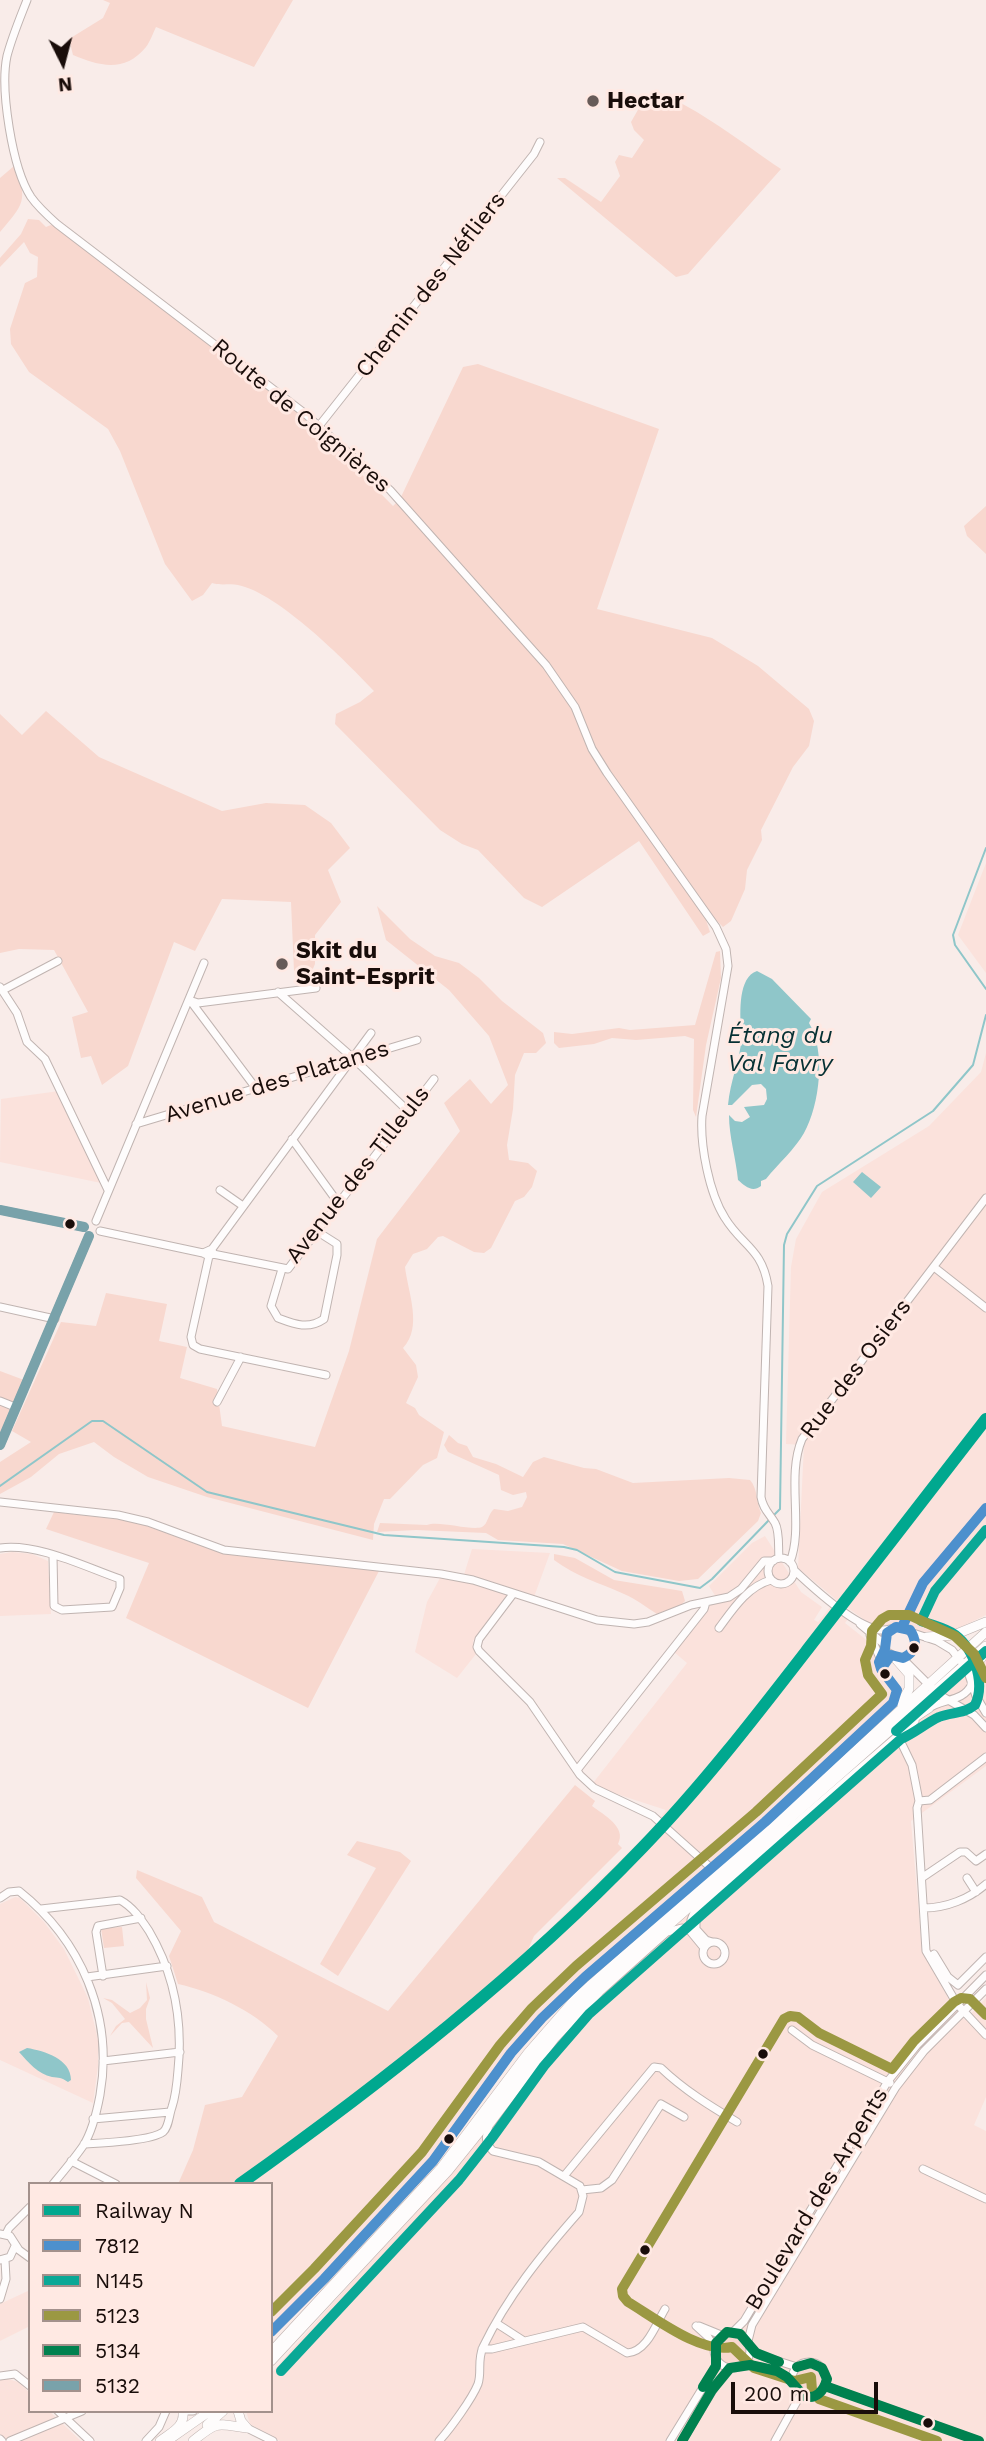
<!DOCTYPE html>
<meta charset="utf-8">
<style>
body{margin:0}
#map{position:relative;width:986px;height:2441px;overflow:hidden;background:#f9ece9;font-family:"Work Sans",sans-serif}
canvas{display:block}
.legend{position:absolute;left:28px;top:2182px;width:245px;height:231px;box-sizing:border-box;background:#ffe9e3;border:2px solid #a3918c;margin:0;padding:9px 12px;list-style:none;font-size:21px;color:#190d0a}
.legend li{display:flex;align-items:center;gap:14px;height:35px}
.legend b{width:35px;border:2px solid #a3918c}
.north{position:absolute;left:28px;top:28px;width:70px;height:70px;-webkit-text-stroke:5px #ffe9e3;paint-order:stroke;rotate:174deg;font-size:19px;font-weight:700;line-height:28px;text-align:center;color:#190d0a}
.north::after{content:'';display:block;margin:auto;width:24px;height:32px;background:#190d0a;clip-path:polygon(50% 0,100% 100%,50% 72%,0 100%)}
.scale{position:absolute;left:731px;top:2382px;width:147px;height:32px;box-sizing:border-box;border:4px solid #190d0a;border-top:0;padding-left:9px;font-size:21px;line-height:24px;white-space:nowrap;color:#190d0a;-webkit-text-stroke:5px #ffe9e3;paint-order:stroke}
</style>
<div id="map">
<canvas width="986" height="2441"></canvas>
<ul class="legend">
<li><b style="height:9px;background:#00a88f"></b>Railway N</li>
<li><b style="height:9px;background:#4d90cd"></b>7812</li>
<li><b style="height:9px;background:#0aa896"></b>N145</li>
<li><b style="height:9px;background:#9b9842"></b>5123</li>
<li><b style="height:9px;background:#00814f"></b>5134</li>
<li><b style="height:9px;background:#79a2aa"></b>5132</li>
</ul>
<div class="north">N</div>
<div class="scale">200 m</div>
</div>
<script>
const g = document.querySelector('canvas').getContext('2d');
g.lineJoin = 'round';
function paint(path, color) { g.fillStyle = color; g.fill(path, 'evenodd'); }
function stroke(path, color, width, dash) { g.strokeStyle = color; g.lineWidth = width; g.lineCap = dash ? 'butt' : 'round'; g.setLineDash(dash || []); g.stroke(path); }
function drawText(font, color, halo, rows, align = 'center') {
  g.font = font + ' "Work Sans",sans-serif'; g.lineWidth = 6; g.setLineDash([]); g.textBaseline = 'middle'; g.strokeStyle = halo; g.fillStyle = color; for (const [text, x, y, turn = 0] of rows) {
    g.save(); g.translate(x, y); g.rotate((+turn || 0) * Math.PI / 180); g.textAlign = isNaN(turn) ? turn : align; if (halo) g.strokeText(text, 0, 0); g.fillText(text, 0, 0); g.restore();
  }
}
const built = new Path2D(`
 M986,863v110l-28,-38z
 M986,1053v562l-31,15 -21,3 -62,-8 -33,-23 -41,-34 6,-123 -18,-1 5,-177 5,-28 26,-47 107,-66 52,-54z
 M59,1091l42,92 -101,-21 1,-63z
 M765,1536l36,56 21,15 -8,13 4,2 13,-16 17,13 -3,4 24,19 19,30 12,14 1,12 -183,170 -160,139 -43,48 -69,97 -167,178 -8,-4v-142h-40l129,-91 166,-141 124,-121 16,-21 -65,-21 -8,-6 94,-120 -13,-11 42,-55 -7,-11 43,-43z
 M472,1549l78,4 -16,44 -23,-7 -38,51 3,13 -19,24 -42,-26 12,-50 13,-24 22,3z
 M12,1552l20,2 16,7 3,53 -51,2v-62z
 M986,1658v108l-75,55 11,130 28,50 15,19 21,-22v99l-12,28 12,6v310h-706l-30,-17 -4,-13h25v-37l20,-24 151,-169 100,-132 117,-113z
 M15,1897l5,1 24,24 20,27 24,49 10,42v26l-5,37 -93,-43v-156z
 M30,2290v36l-30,15v-37z
 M5,2378l13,4 12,11v18h19l32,30h-81v-61z`);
const green = new Path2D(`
 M103,0h190l-39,67 -98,-40c-3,6 -6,15 -10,20 -21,26 -47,19 -73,8l-4,-16 34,-21 7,-15z
 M656,91c45,19 85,51 125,78l-93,105 -12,3 -119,-99h8l36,24 19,-26 -5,-14 4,-7 13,3 12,-18 -10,-10 -3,-8 12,-21z
 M14,166c15,34 9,39 -14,66v-54z
 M28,219l11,1 7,7 5,-2 8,3 248,191 86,87 7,-7 63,-132 15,-3 181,65 -62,180 115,29 46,28 51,43 5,12 -5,25 -16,21 -32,63 1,10 -15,30 -2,19 -14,32 -8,6 -13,-13 -5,3 5,15 -7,4 -64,-95 -97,66 -18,-9 -46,-48 -16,-6 -22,-14 -105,-106 1,-10 24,-12 14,-11c-28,-30 -96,-98 -136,-106 -8,-2 -16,1 -26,-2l-9,12 -11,6 -27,-37 -45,-113 -12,-22 -79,-57 -18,-28 -1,-15 15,-46 12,-6 1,-20 -8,-4 -6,-11 -24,25v-9l21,-24z
 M986,506v48l-19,-18 -3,-10z
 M46,711l53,46 123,54 44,-8 39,2 26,18 19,25 -22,22 13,32 -26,33v29l-3,7h-18l-3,-69 -69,-3 -27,52 -21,-9 -46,124 -26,19 -11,-29 -10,2 -9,-41 16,-5 -34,-62 -35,-1 -19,4v-239l22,21z
 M377,906l33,33 25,17 24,7 20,15 23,23 41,32 3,10 -10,10h-12l-9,22 -2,34 -6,36 2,15 19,3 9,8 -5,16 -8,10 -9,4 -24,47 -7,5 -10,-1 -31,-16 -5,1 -11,12 -14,5 -8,13c3,26 18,60 -2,81l13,17 2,12 -12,26 9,5 4,7 25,17 -7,26 -14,7 -33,34h-6l-10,25 -1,16 -166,-43 -59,-20 -34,-20 -20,-15 -35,12 -28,23 -31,17v-32l31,-20 -19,-11 49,-109 35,4 10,-33 61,11 -8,37 28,6 -7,31 37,11 5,37 93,21 34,-96 28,-112 83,-108 -16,-28 26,-24 21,25 17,-19 -19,-49 -40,-46 -63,-50z
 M720,951l1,27 -15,67 -10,72 -3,-7 1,-71 -9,-3 -49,4 -24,-2 -18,6 -35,4 -5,-5v-11l18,2 47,-6 11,2 65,-5 21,-73z
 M0,1371l24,9 -24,56z
 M449,1435l9,8 9,3 6,11 23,7 27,13 10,-15 11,-5 40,11 12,1 37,14 96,-5 21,2c8,9 6,22 11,33l-3,8 -60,58 -19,2 -57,-10 -59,-27 -65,-4 -12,-7 -70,-3 -39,2 3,-9 47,2c11,-5 44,6 55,2 6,-3 6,-13 12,-18l14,2 14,-4 5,-10 -1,-5 -13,3 -12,-5 -2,-15 -51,-23 -4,-7z
 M54,1512l79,9 88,32 158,18 -71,137 -182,-90 23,-55 -103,-34z
 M554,1554l21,4 39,22 68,11 3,10 -4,4 -24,9c-11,-7 -21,-15 -33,-20 -24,-11 -49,-18 -70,-34z
 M575,1785l20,16 -3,5c12,9 35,21 26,38l4,4 -88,88 -7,16 -167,141 -128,90 -54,1 15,-34 12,-45 37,-8 36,-61c-26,-26 -65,-44 -100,-52l-9,-28 12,-25 -45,-53 1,-8 65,27 12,25 174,89z
 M357,1841l43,11 11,9 -73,115 -18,-12 56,-96 -29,-13z
 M122,1927l2,19 -20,2 -3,-20z
 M146,1982l4,16 -4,11v10l7,29 -24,-26 -7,1 -12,13 6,-10 9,-7 -13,-16 -9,-5 9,2 18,13 10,-5 7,-8z
 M718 2351a15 15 0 1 1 30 0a15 15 0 1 1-30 0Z
 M797 2379a13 13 0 1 1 26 0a13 13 0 1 1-26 0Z`);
const water = new Path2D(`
 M757,971l15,8 39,40 -2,4c17,27 11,82 -5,110 -9,16 -26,31 -38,46l-5,2v5c-9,7 -16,0 -23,-6 -2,-22 -9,-43 -9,-65l6,6 7,1 8,-5 -6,-10 20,-2 3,-6 -1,-10 -5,-5 -9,1 -20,20h-4c2,-24 12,-45 14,-69l-6,-2v-3l5,-2c-1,-16 -3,-52 16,-58z
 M862,1172l19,15 -10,11 -18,-16z
 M27,2048c18,3 44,11 44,32l-3,2c-7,-5 -9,-4 -16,-5 -14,-3 -24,-15 -33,-25z`);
const stream = new Path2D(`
 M986,848l-33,87 2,10 31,44
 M0,1486l92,-65h11l104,71 177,43 180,12 13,3 38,22 85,16 12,-9 57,-59
 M773,1516l7,-7 4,-264 3,-11 30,-48 116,-75 40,-46 13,-50`);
const minor = new Path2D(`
 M27,0c-7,18 -15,37 -20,56 -7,33 5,112 24,141 7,10 17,19 26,27l246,188 87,78 156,175 29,42 17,42 15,24 109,154 10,22 2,17 -26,150c-2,29 7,77 23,102 17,28 37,30 43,68l-7,211c2,12 8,16 14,26 5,9 3,25 4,35
 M319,426l215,-272 6,-12
 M0,987l17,26 10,29 18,17 63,131
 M3,990l55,-29
 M278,992l75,66 56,54
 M189,1000l9,3 118,-15
 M192,1003l63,84
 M136,1124l281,-84
 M292,1139l47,65
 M220,1190l23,16
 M0,1210l84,17
 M96,1221l108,-258
 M100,1231l103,22
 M212,1249l159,-216
 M213,1254l75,15 146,-190
 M209,1256l-6,-3 9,-4 1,5 -4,2 -18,81 2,8 7,4 126,26
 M934,1267l52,41
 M282,1269l-11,37 7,12c16,6 30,12 46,1l13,-64v-11l-19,-12
 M0,1307l55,12
 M0,1401l15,6
 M217,1402l24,-45
 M0,1445l89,-209
 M0,1502l118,13 30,7 76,28 217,24 32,6 124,40 37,4 14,-2 43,-17 38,-8 12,-8 23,-28h9
 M0,1548c38,-5 83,18 120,31v9l-8,19 -50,3 -8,-4 -1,-50
 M768 1571a13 13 0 1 1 26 0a13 13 0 1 1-26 0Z
 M790,1562c14,-35 -4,-85 12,-123l184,-241
 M794,1570c19,18 60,56 86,60 8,1 14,-3 22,-3l11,6 24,8 15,9 15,19 9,27 10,17
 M513,1594l-34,45 -2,8 2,4 51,51 50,73 14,13 59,28 58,52
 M860,1624l24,20
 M902,1627l21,-44 63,-75
 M719,1628c14,-19 29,-42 52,-48
 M890,1630c-6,6 -8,14 -3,22l19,10 32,32 36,21 12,13
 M870,1635l10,23
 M898,1658c14,0 21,-12 15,-25
 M926,1710c16,-13 36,-6 46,-26
 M898,1736l14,29 7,36 11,-1 56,-43
 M577,1770l127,-161 2,-7
 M919,1801l-2,7 9,143 31,53 29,31
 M923,1877l37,-25h6l10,9 10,-7
 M967,1878l9,14
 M0,1898l9,-6 10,-1c62,49 95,125 81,204 -3,16 -8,37 -17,51 -9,13 -20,26 -30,38
 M924,1908c22,0 45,-9 62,-24
 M41,1909l79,-9c13,7 21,19 29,31 26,44 34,89 29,139 -1,13 -2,25 -6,37 -3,8 -3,20 -9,25 -12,9 -62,11 -79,12
 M696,1917v12l10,11 6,2
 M690,1931l1,-11 4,-10 220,-189
 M703 1953a11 11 0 1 1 22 0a11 11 0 1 1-22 0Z
 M934,1954l14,23 10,8 28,-28
 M103,1976l-7,-44 2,-6 43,-8
 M87,1977l80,-11
 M792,2030l20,15 78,38
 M103,2061l77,-9
 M93,2119l77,-7
 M71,2161l45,23
 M923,2169l63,30
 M564,2176l90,-109 7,1c23,22 49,38 76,54
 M582,2190l19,-2 11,-8 49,-76 23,13
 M0,2234l10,2 9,14 11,8
 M6,2234l3,-6 21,-21
 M0,2260l10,-3 5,-11
 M0,2299l6,-20 -1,-19
 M496,2323l28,18
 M696,2326l12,11 6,10
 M699,2326l22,9
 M714 2350a18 18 0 1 1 36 0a18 18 0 1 1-36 0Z
 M271,2332l53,-53 109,-118 78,-108 31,-35 43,-41 180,-155 128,-119 3,-4 1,-9 -16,-21 -2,-7 6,-13
 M733,2332l11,-11 144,-240 29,-36 69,-70
 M748,2341l4,-16 144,-238 28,-36 62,-62
 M750,2346l9,9 38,12
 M482,2349h10l91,-22 44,26c20,-1 29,-29 38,-44
 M792 2379a17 17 0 1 1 34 0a17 17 0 1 1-34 0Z
 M742,2365c19,0 36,5 50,17
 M0,2376l15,-2 15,12
 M825,2386l154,55
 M58,2411l32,30
 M184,2411h9
 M247,2428l26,13
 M0,2439l2,2
 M10,2441l72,-30
 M146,2441l13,-14 7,-16
 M439,2441c11,-12 33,-42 39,-57 4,-12 -1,-23 5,-37 24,-50 59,-93 96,-135l4,-16 -3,-10 -41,-24 -46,-11c-8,-8 -8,-15 -4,-25l67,-88 44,-46 67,-60 15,-4 8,3 14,17
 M670,2441l46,-75v-6
 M682,2441l37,-61 12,-12
 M775,2441l26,-47`);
const major = new Path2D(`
 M927,1637l27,-2 32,-13
 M894,1657l15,17v15l-8,14
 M972,1684l6,-21 8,-12
 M909,1721l20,-13
 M271,2352l170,-184 87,-115 48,-55 232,-204 178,-162
 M271,2361l177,-190 33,-41 52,-73 46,-53 407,-358
 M238,2411l3,10 6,7
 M207,2425l16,-14
 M160,2441c12,-9 25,-14 23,-30
 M167,2441l43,-30
 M193,2441c26,-21 23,-17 54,-13`);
const bus1 = new Path2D(`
 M896,1627l14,3c8,12 6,22 -7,28l-12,-3 -10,14 -2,-7 6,-13 2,-16z
 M902,1627l21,-44 63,-75
 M271,2332l53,-53 109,-118 78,-108 31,-35 43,-41 180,-155 128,-119 4,-13 -16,-21`);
const bus2 = new Path2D(`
 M896,1731l90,-80
 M281,2371l178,-191 33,-42 52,-72 45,-52 312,-275c14,-6 25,-16 38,-22 12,-5 25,-3 36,-12 11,-23 -2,-60 -24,-73 -9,-5 -20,-8 -30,-11l14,-30 51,-61`);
const bus3 = new Path2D(`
 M271,2312l43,-43 108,-117 78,-107 32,-37 44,-42 180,-154 126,-118 -14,-19 -3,-15 6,-14 1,-15 10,-12 7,-4h20l46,21 19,18 12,24
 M937,2441l-118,-42 -7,-9 -1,-13 -17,4 -40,-13 -22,-21c-31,7 -77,-29 -104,-45l-5,-6 -1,-7 162,-270 6,-3 8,1 21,16 73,36 22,-28 40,-39 7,-4 9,1 16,16`);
const bus4 = new Path2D(`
 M825,2386l154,55
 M703,2387l13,-21v-23l11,-11 13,2 16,19 23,9
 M682,2441l30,-51 18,-22 20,-3 27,6 10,6 17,19c12,4 20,-5 23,-17l-5,-11 -11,-5 -14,4`);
const bus5 = new Path2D(`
 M0,1210l84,17
 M0,1445l89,-209`);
const rail1 = new Path2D(`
 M240,2184c142,-101 281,-210 402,-336 62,-64 117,-136 172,-207 57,-74 115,-148 172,-222`);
const markers = [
 [593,101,7,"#675b58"],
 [282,964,7,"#675b58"],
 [70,1224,6,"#190d0a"],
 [914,1648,6,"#190d0a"],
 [885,1674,6,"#190d0a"],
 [763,2054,6,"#190d0a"],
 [449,2139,6,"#190d0a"],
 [645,2250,6,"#190d0a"],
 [928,2423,6,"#190d0a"]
];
const poiNames = [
 ["Hectar",607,101],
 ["Skit du",296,951],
 ["Saint-Esprit",296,977]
];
const streetNames = [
 ["Chemin des Néfliers",431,285,-52],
 ["Route de Coignières",301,416,40],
 ["Avenue des Platanes",277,1082,-17],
 ["Avenue des Tilleuls",358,1175,-52],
 ["Rue des Osiers",856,1369,-53],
 ["Boulevard des Arpents",817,2199,-59]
];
const waterNames = [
 ["Étang du",780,1036],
 ["Val Favry",780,1064]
];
paint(built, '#fbe2dc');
paint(green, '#f8d8cf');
paint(water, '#8fc6c9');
stroke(stream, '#8fc6c9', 2);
stroke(minor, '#c0b4b1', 9);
stroke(major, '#c0b4b1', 10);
stroke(minor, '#fefcfc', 7);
stroke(major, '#fefcfc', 9);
stroke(bus1, '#4d90cd', 10);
stroke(bus2, '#0aa896', 10);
stroke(bus3, '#9b9842', 10);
stroke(bus4, '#00814f', 10);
stroke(bus5, '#79a2aa', 10);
stroke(rail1, '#00a88f', 12);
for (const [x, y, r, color] of markers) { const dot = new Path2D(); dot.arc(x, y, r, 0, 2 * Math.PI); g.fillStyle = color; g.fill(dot); stroke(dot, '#ffe9e3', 2.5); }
drawText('bold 23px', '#190d0a', '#ffe9e3', poiNames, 'left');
drawText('23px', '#190d0a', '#ffe9e3', streetNames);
drawText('italic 24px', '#053033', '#ffe9e3', waterNames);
</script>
